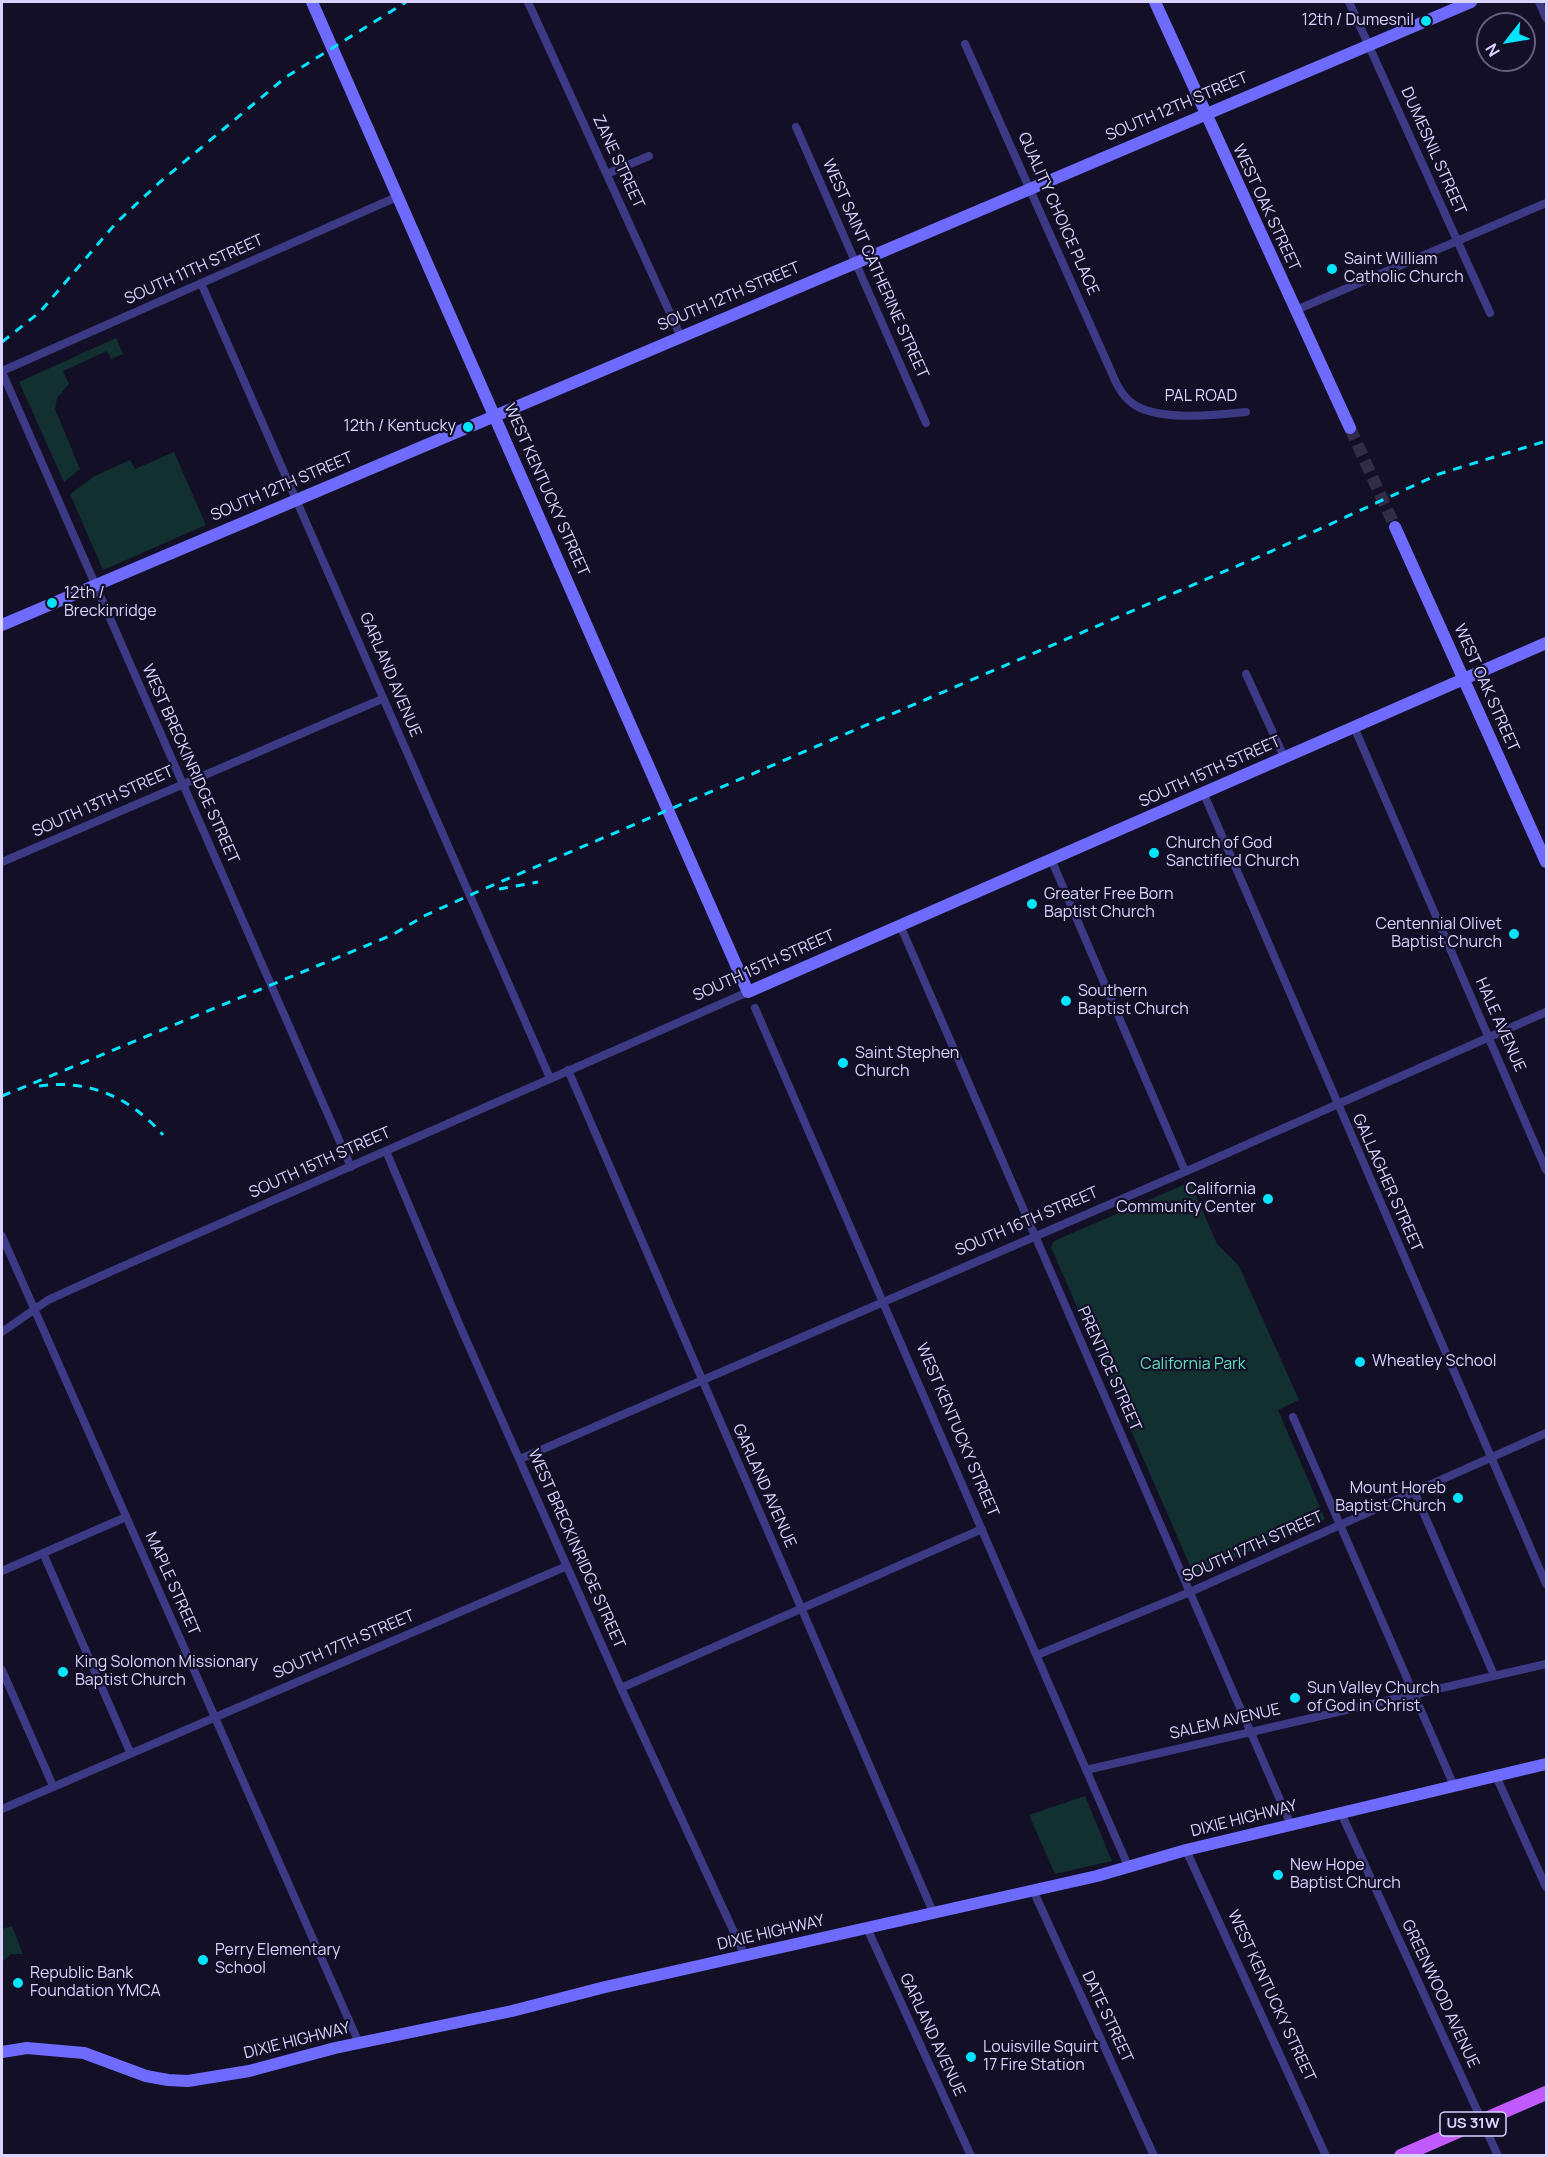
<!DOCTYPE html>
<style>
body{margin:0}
#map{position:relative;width:1548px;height:2157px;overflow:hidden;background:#130f26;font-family:Manrope,sans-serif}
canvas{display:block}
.frame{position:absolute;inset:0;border:3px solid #d9d4ff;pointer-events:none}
.north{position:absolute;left:1476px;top:12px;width:60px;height:60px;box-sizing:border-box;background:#130f26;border:2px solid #625e7d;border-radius:50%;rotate:239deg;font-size:16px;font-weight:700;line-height:24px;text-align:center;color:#d9d4ff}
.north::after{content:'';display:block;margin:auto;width:21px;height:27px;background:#00e5ff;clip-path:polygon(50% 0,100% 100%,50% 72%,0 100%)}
</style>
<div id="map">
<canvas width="1548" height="2157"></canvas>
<div class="frame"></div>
<div class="north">N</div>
</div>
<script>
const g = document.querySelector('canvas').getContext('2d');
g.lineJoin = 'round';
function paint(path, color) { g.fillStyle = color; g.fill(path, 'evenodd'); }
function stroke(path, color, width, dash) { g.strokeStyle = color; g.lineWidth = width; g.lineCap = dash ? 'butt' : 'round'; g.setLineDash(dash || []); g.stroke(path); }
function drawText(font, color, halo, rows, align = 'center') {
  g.font = font + ' Manrope,sans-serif'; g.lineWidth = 4.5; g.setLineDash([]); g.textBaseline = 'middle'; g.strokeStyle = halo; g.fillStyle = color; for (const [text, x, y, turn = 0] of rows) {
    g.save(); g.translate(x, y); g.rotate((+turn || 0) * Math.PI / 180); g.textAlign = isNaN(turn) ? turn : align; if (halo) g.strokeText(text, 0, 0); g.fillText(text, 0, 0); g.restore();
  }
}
const green = new Path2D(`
 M116,338l7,16 -12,5 -4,-8 -44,20 6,13 -12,14 -2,11 25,60 -16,13 -45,-100z
 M174,452l32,73 -103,45 -33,-76 25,-18 35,-16 5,9z
 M1190,1182l27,62 22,22 60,134 -21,10 47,109 -131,56 -143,-328 3,-6z
 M1085,1796l27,65 -57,13 -26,-59z
 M12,1926l11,28h-12l-9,8v-33z`);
const secondaryTunnel = new Path2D(`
 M1350,428l45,99`);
const street = new Path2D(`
 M528,2l152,333
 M1349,2l141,311
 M1539,2l7,16
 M965,44l145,325c5,12 11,26 22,34 24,19 85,12 114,9
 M796,127l130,296
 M607,174l42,-18
 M201,283l349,795
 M1296,310l250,-107
 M2,371l397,-175
 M2,372l349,795
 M1246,674l38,83
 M1354,727l192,443
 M1203,792l343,792
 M1051,859l134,312
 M2,862l380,-163
 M900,925l391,900
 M755,1008l373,858
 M568,1070l365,842
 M386,1151l74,175 161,362 124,268
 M2,1236l357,807
 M2,1332l46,-32 64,-29 636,-279
 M1293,1417l161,369
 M520,1459l676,-292 350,-155
 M1414,1491l80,184
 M43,1553l87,199
 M2,1571l124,-54
 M1037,1655l153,-63 356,-159
 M2,1670l51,116
 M621,1688l361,-159
 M1086,1770l460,-106
 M1496,1776l50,111
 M2,1809l565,-243
 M1341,1813l157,343
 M1186,1850l140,306
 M1033,1890l121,266
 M867,1928l104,228`);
const secondary = new Path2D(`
 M312,2l436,990 798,-349
 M1155,2l195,426
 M1395,527l151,335
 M2,625l1469,-623
 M2,2052l25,-4 57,5 62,23 22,4 20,1 61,-10 86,-23 177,-37 93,-24 492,-111 89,-26 360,-86`);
const primary = new Path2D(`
 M1401,2156l145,-63`);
const rail = new Path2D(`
 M1546,2v1
 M2,342l38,-30 76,-89 44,-41 126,-105 120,-75
 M499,889l39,-7
 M39,1086c50,-7 91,11 124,49
 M2,1096l390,-161 34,-20 51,-23 795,-341 167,-77 107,-33`);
const markers = [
 [1426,21,6,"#00e5ff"],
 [1332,269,6,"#00e5ff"],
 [468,427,6,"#00e5ff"],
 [52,603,6,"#00e5ff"],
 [1154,853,6,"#00e5ff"],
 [1032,904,6,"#00e5ff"],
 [1514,934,6,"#00e5ff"],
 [1066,1001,6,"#00e5ff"],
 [843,1063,6,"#00e5ff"],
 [1268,1199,6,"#00e5ff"],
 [1360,1362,6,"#00e5ff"],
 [1458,1498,6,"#00e5ff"],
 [63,1672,6,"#00e5ff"],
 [1295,1698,6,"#00e5ff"],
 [1278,1875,6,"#00e5ff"],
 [203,1960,6,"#00e5ff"],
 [18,1983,6,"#00e5ff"],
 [971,2057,6,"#00e5ff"]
];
const shields = [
 [1473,2124,66]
];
const shieldNames = [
 ["US 31W",1473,2124]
];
const poiNames = [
 ["12th / Dumesnil",1414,21,"right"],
 ["Saint William",1344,260],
 ["Catholic Church",1344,278],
 ["12th / Kentucky",456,427,"right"],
 ["12th /",64,594],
 ["Breckinridge",64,612],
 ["Church of God",1166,844],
 ["Sanctified Church",1166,862],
 ["Greater Free Born",1044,895],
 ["Baptist Church",1044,913],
 ["Centennial Olivet",1502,925,"right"],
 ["Baptist Church",1502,943,"right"],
 ["Southern",1078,992],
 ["Baptist Church",1078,1010],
 ["Saint Stephen",855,1054],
 ["Church",855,1072],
 ["California",1256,1190,"right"],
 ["Community Center",1256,1208,"right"],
 ["Wheatley School",1372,1362],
 ["Mount Horeb",1446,1489,"right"],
 ["Baptist Church",1446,1507,"right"],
 ["King Solomon Missionary",75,1663],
 ["Baptist Church",75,1681],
 ["Sun Valley Church",1307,1689],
 ["of God in Christ",1307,1707],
 ["New Hope",1290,1866],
 ["Baptist Church",1290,1884],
 ["Perry Elementary",215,1951],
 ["School",215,1969],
 ["Republic Bank",30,1974],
 ["Foundation YMCA",30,1992],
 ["Louisville Squirt",983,2048],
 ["17 Fire Station",983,2066]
];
const streetNames = [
 ["SOUTH 12TH STREET",1177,107,-23],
 ["DUMESNIL STREET",1433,151,66],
 ["ZANE STREET",618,162,65],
 ["WEST OAK STREET",1266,208,65],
 ["QUALITY CHOICE PLACE",1058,214,66],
 ["WEST SAINT CATHERINE STREET",875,269,66],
 ["SOUTH 11TH STREET",194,270,-24],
 ["SOUTH 12TH STREET",729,297,-23],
 ["PAL ROAD",1201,397],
 ["SOUTH 12TH STREET",282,487,-23],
 ["WEST KENTUCKY STREET",546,490,66],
 ["GARLAND AVENUE",390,675,67],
 ["WEST OAK STREET",1486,688,66],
 ["WEST BRECKINRIDGE STREET",190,764,66],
 ["SOUTH 15TH STREET",1210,772,-24],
 ["SOUTH 13TH STREET",103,802,-24],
 ["SOUTH 15TH STREET",764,966,-24],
 ["HALE AVENUE",1500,1025,66],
 ["SOUTH 15TH STREET",320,1163,-24],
 ["GALLAGHER STREET",1387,1183,66],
 ["SOUTH 16TH STREET",1027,1222,-23],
 ["PRENTICE STREET",1109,1369,66],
 ["WEST KENTUCKY STREET",957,1430,67],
 ["GARLAND AVENUE",764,1486,66],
 ["SOUTH 17TH STREET",1253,1547,-24],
 ["WEST BRECKINRIDGE STREET",576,1549,66],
 ["MAPLE STREET",172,1584,66],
 ["SOUTH 17TH STREET",344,1645,-23],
 ["SALEM AVENUE",1225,1722,-13],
 ["DIXIE HIGHWAY",1244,1819,-14],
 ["DIXIE HIGHWAY",771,1933,-13],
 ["GREENWOOD AVENUE",1440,1994,65],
 ["WEST KENTUCKY STREET",1271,1996,65],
 ["DATE STREET",1107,2017,65],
 ["GARLAND AVENUE",932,2035,65],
 ["DIXIE HIGHWAY",297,2041,-14]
];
const parkNames = [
 ["California Park",1193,1365]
];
paint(green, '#12302f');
stroke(secondaryTunnel, '#312d47', 12, [12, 6]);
stroke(street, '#3d3a85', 8);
stroke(secondary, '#6f6bff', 12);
stroke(primary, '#c25bff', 14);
stroke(rail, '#00e5ff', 3, [9, 8]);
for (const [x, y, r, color] of markers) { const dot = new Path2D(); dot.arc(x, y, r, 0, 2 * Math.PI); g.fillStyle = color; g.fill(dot); stroke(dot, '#130f26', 2); }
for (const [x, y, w] of shields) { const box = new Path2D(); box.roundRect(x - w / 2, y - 12, w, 24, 4.5); g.fillStyle = '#130f26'; g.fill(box); stroke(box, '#d9d4ff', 1.5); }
drawText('bold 15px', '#d9d4ff', null, shieldNames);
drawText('16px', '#d9d4ff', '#130f26', poiNames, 'left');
drawText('16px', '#d9d4ff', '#130f26', streetNames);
drawText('16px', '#5fe0c0', '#130f26', parkNames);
</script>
